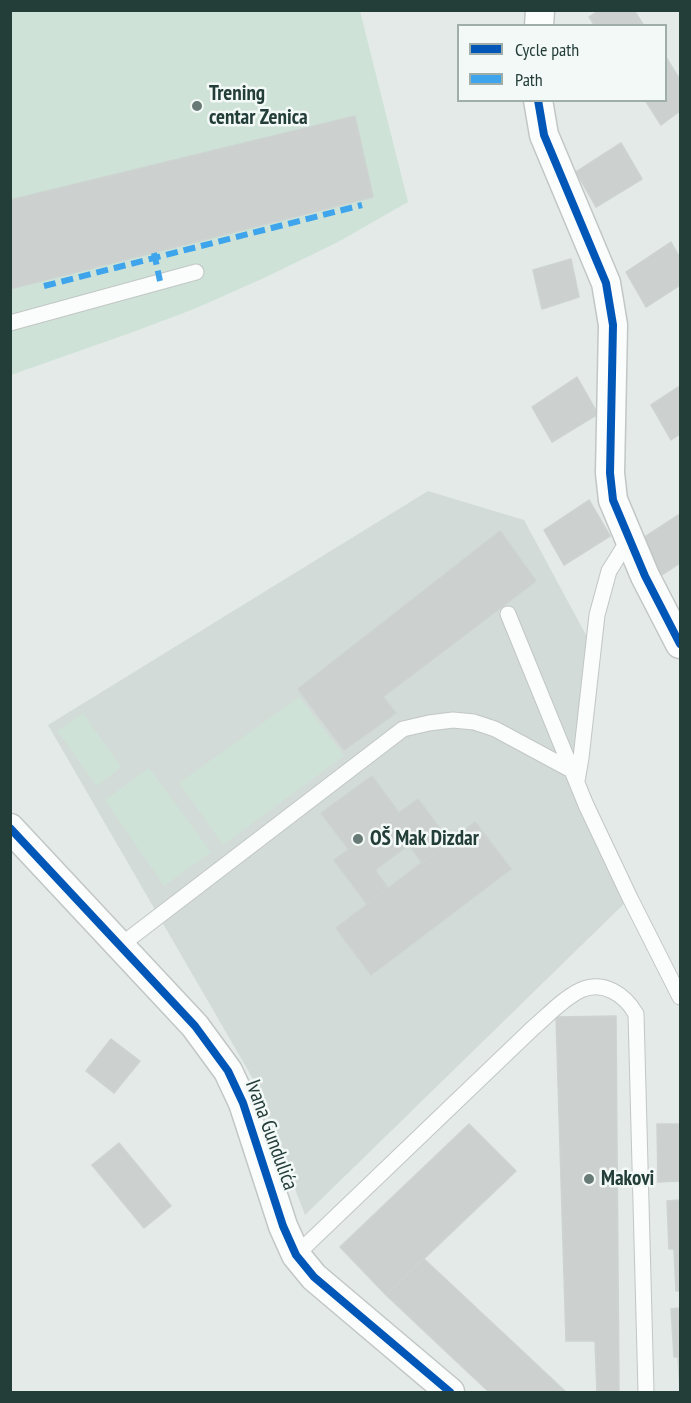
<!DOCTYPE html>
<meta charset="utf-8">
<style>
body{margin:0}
#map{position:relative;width:691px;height:1403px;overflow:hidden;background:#e4eae8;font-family:"PT Sans Narrow",sans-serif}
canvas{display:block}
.frame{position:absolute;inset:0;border:12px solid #233d39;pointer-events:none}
.legend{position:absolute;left:457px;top:24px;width:210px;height:78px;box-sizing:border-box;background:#f3f9f6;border:2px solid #a0aeaa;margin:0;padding:8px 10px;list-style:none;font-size:18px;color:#233d39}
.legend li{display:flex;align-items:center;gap:12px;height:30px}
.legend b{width:30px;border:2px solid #a0aeaa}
</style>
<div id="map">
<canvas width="691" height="1403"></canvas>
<div class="frame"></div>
<ul class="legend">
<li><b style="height:8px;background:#0057b8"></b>Cycle path</li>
<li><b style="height:8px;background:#3ea4ec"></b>Path</li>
</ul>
</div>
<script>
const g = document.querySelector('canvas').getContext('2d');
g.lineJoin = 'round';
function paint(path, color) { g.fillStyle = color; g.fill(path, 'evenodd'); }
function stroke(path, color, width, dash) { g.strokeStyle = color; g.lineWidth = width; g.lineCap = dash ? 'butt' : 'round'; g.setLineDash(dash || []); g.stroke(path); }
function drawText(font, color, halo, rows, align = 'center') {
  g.font = font + ' "PT Sans Narrow",sans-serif'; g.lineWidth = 5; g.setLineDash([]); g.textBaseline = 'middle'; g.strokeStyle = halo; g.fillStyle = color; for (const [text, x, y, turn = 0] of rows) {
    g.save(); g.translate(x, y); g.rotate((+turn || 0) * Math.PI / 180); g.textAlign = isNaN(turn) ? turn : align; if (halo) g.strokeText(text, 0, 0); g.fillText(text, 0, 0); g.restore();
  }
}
const built = new Path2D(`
 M428,491l96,29 69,128 -16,133 53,117 -325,317 -52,-136 -205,-354z`);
const green = new Path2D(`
 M10,11h350l48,191 -70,40 -74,36 -70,31 -61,23 -122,43z
 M299,697l45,59 -121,89 -44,-62z
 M83,713l38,54 -24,19 -40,-55z
 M149,768l62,84 -47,34 -59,-86z`);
const building = new Path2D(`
 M599,10h35l10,16h-49l-6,-9z
 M666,57l14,23v31l-19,14 -16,-25h21z
 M355,116l18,81 -363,92v-89z
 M621,143l21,36 -46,28 -20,-35z
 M671,242l9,16v27l-34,22 -20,-35z
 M571,259l8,38 -37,12 -9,-39z
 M577,377l21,37 -46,28 -20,-35z
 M680,386v48l-9,6 -20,-35z
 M589,500l21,36 -46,29 -20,-35z
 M680,514v49l-20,13 -20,-36z
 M500,531l36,50 -153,116 13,16 -52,37 -46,-61z
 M372,776l27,37 -50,37 -28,-37z
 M418,799l31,42 -27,22 -13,-18 -34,25 13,18 -21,16 -33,-44z
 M475,822l36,47 -140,106 -35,-47z
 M616,1016l3,376h-22l-2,-51h-29l-10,-324z
 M111,1039l29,22 -26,32 -28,-22z
 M469,1124l47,47 -130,124 -46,-48z
 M657,1124h23v57l-22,1z
 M119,1143l52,63 -27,22 -52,-63z
 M680,1200v91h-4l-2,-42h-5l-2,-48z
 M423,1258l143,134h-77l-103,-97z
 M680,1308v84l-2,-35h-4l-3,-48z`);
const service = new Path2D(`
 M10,323l186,-51
 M508,614l78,191 44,93 50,99
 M577,781l4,-23 16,-143 12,-44 20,-32
 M121,945l282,-216 26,-6 24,-3 21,2 21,7 78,42
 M296,1255l237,-227c14,-12 32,-31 48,-38 23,-10 44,5 55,24l10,378`);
const minor = new Path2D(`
 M539,26l1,-16
 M538,100l6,35 62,148 7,42 -3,148 3,27 32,76 35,68
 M10,828l185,198 33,45 15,32 40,123 13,29 18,22 136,115`);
const quiet = new Path2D(`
 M154,253l6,28
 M44,286l318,-81`);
const cycleway = new Path2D(`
 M538,100l6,35 62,148 7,42 -3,148 3,27 32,76 35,68
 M10,828l185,198 33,45 15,32 40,123 13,29 18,22 136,115`);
const markers = [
 [197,106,6,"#677a76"],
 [358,839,6,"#677a76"],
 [589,1179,6,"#677a76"]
];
const poiNames = [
 ["Trening",209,94],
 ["centar Zenica",209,118],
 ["OŠ Mak Dizdar",370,839],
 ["Makovi",601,1179]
];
const streetNames = [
 ["Ivana Gundulića",271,1135,70]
];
paint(built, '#d3dbd8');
paint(green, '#cee2d7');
paint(building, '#ccd1cf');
stroke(building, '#cdd3d1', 1.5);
stroke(service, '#c1c7c5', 17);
stroke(minor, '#c1c7c5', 31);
stroke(service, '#fbfcfc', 15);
stroke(minor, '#fbfcfc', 28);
stroke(quiet, '#3ea4ec', 6, [12, 6]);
stroke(cycleway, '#0057b8', 8);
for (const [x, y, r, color] of markers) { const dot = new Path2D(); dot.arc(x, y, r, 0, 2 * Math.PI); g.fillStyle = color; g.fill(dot); stroke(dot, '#f3f9f6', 2); }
drawText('bold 21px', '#233d39', '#f3f9f6', poiNames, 'left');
drawText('21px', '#233d39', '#f3f9f6', streetNames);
</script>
